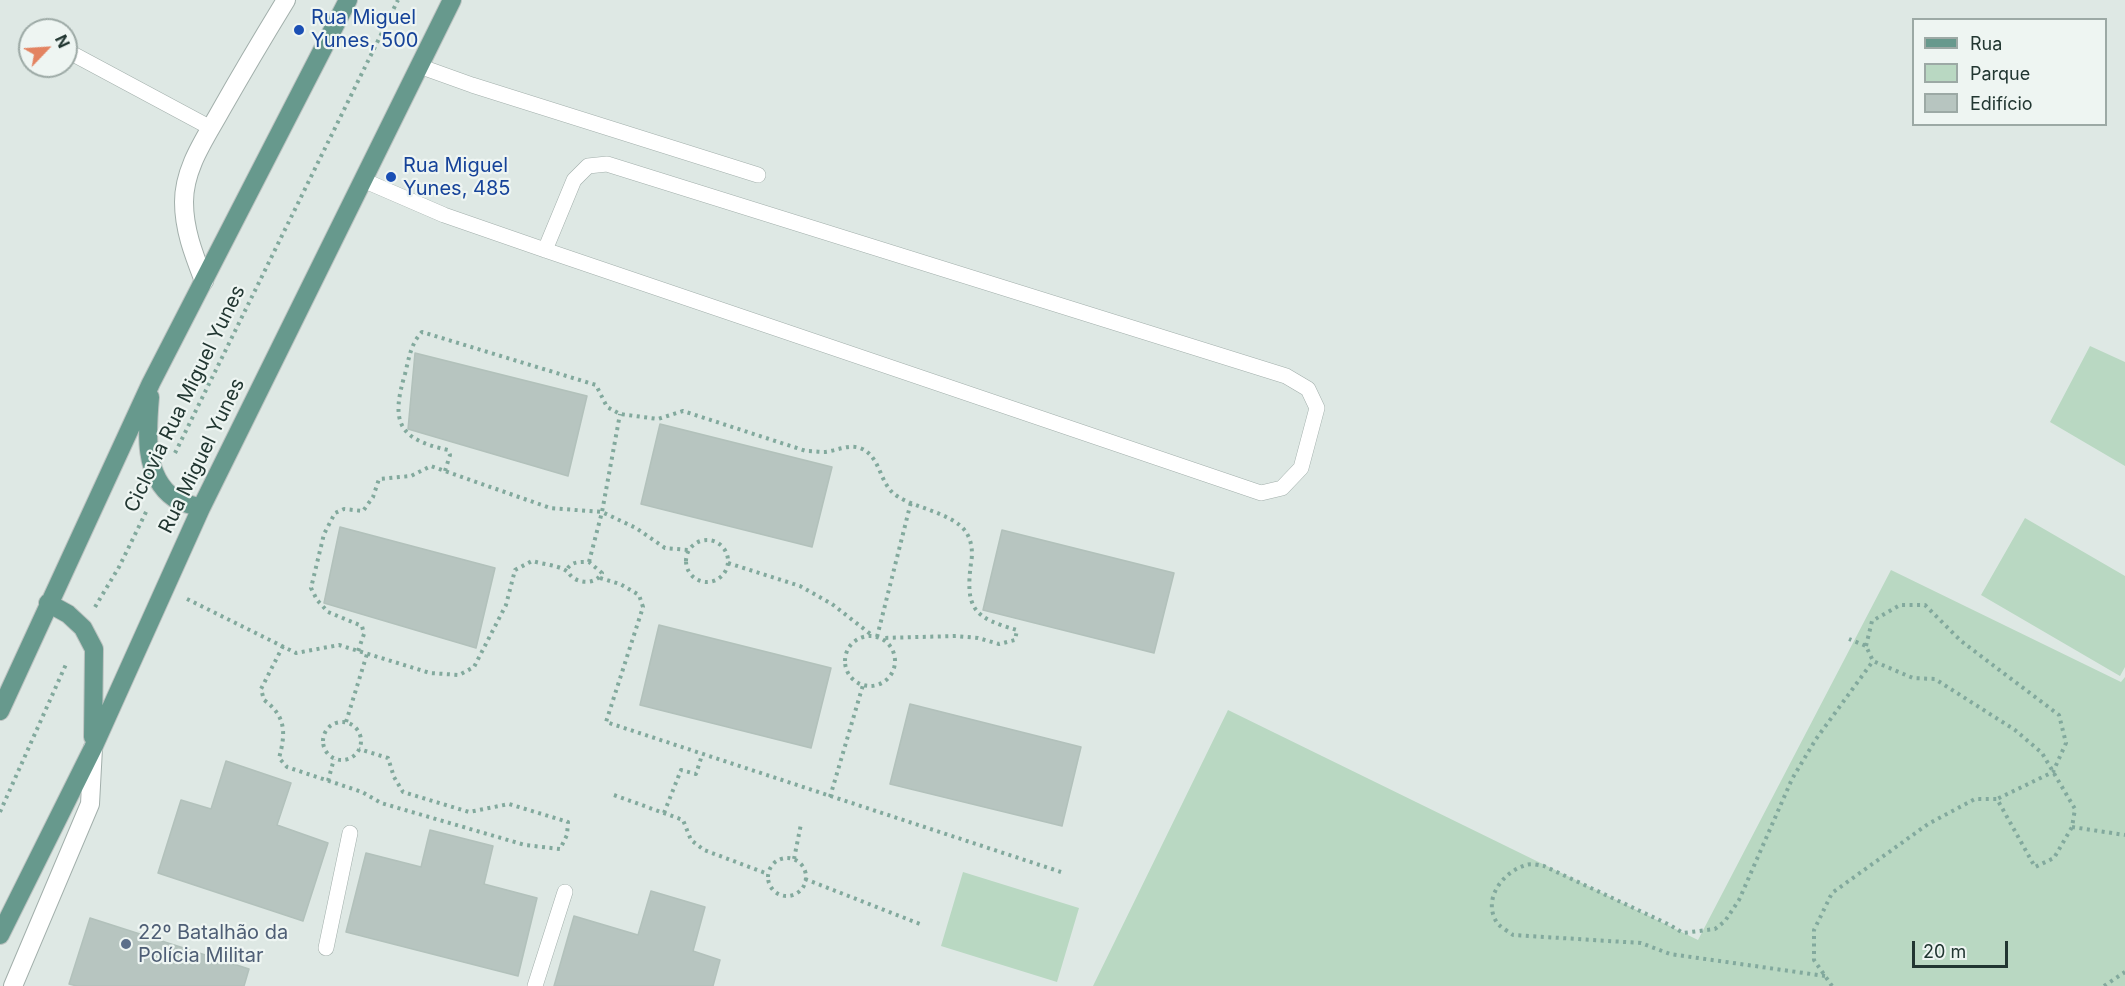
<!DOCTYPE html>
<meta charset="utf-8">
<style>
body{margin:0}
#map{position:relative;width:2125px;height:986px;overflow:hidden;background:#dee8e4;font-family:Inter,sans-serif}
canvas{display:block}
.legend{position:absolute;left:1912px;top:18px;width:195px;height:108px;box-sizing:border-box;background:#eef5f2;border:2px solid #9ca9a5;margin:0;padding:8px 10px;list-style:none;font-size:18px;color:#213631}
.legend li{display:flex;align-items:center;gap:12px;height:30px}
.legend b{width:30px;border:2px solid #9ca9a5}
.north{position:absolute;left:18px;top:18px;width:60px;height:60px;box-sizing:border-box;background:#eef5f2;border:2px solid #9ca9a5;border-radius:50%;rotate:65deg;font-size:16px;font-weight:700;line-height:24px;text-align:center;color:#213631}
.north::after{content:'';display:block;margin:auto;width:21px;height:27px;background:#e38361;clip-path:polygon(50% 0,100% 100%,50% 72%,0 100%)}
.scale{position:absolute;left:1912px;top:941px;width:96px;height:27px;box-sizing:border-box;border:3px solid #213631;border-top:0;padding-left:8px;font-size:18px;line-height:21px;white-space:nowrap;color:#213631;-webkit-text-stroke:4px #eef5f2;paint-order:stroke}
</style>
<div id="map">
<canvas width="2125" height="986"></canvas>
<ul class="legend">
<li><b style="height:8px;background:#67998d"></b>Rua</li>
<li><b style="height:16px;background:#b9d8c2"></b>Parque</li>
<li><b style="height:16px;background:#b7c5c0"></b>Edifício</li>
</ul>
<div class="north">N</div>
<div class="scale">20 m</div>
</div>
<script>
const g = document.querySelector('canvas').getContext('2d');
g.lineJoin = 'round';
function paint(path, color) { g.fillStyle = color; g.fill(path, 'evenodd'); }
function stroke(path, color, width, dash) { g.strokeStyle = color; g.lineWidth = width; g.lineCap = dash ? 'butt' : 'round'; g.setLineDash(dash || []); g.stroke(path); }
function drawText(font, color, halo, rows, align = 'center') {
  g.font = font + ' Inter,sans-serif'; g.lineWidth = 4.5; g.setLineDash([]); g.textBaseline = 'middle'; g.strokeStyle = halo; g.fillStyle = color; for (const [text, x, y, turn = 0] of rows) {
    g.save(); g.translate(x, y); g.rotate((+turn || 0) * Math.PI / 180); g.textAlign = isNaN(turn) ? turn : align; if (halo) g.strokeText(text, 0, 0); g.fillText(text, 0, 0); g.restore();
  }
}
const green = new Path2D(`
 M2090,346l35,16v104l-75,-44z
 M2025,518l100,58v91l-5,9 -139,-81z
 M1891,570l230,112 4,-5v309h-1032l135,-276 470,230z
 M963,872l116,36 -22,74 -116,-36z`);
const building = new Path2D(`
 M415,353l172,43 -19,80 -160,-47z
 M660,424l172,43 -20,80 -171,-43z
 M340,527l155,41 -19,80 -152,-45z
 M1002,530l172,43 -20,80 -171,-43z
 M659,625l172,43 -20,80 -171,-43z
 M910,704l171,43 -19,79 -172,-42z
 M226,761l65,22 -14,42 51,18 -25,78 -145,-48 23,-73 30,9z
 M430,830l63,16 -9,38 53,14 -19,78 -172,-44 20,-79 55,14z
 M651,891l54,16 -12,44 27,9 -7,26h-159l20,-70 64,19z
 M90,918l159,51 -5,17h-167l-8,-2z`);
const path = new Path2D(`
 M175,453l223,-453
 M445,471l5,-16 -2,-5c-51,-11 -57,-29 -43,-76 4,-16 6,-31 17,-42l174,53 11,22 13,7 38,5 25,-8 123,40c6,0 12,1 18,1 12,-1 24,-8 36,-4 19,7 19,30 31,43 14,16 61,20 75,41 6,9 7,21 5,31 -6,46 3,55 46,67l-2,10 -16,4 -21,-6 -22,-2 -75,2
 M686 561a21 21 0 1 1 42 0a21 21 0 1 1-42 0Z
 M589,562l13,-50 18,-98
 M728,563l72,23 32,18 41,32
 M600,578l20,6 19,11 4,12 -37,115 455,150
 M187,599l109,54 43,-8 91,28 29,2 15,-8 32,-62 9,-35 17,-9c10,3 24,4 33,9 4,2 4,4 7,7 9,7 24,7 30,-4l-13,-11c-10,0 -18,-1 -23,9
 M95,607l24,-40 29,-59
 M845 661a25 25 0 1 1 50 0a25 25 0 1 1-50 0Z
 M877,637l34,-135
 M283,646l-22,43 3,11c22,16 22,33 15,58l8,9 75,25 19,11 144,42 35,4 7,-14 1,-13 -59,-18 -40,8 -66,-20 -9,-15 -6,-19 -29,-9
 M1866,646l6,-25 28,-16h25l36,36 98,74 7,28 -13,29 -56,27
 M358,651l6,-17 -2,-8 -34,-14 -11,-12 -6,-12 13,-54 11,-21 9,-4 19,2 10,-14 6,-18 32,-3 20,-10 119,42 52,4 34,16 29,20 24,2
 M346,722l21,-68
 M323 741a19 19 0 1 1 38 0a19 19 0 1 1-38 0Z
 M328,781l6,-22
 M614,795l69,25 8,20 13,10 64,24
 M830,797l33,-112
 M0,812l67,-150
 M664,813l17,-43 15,4 6,-19
 M2072,827l53,8
 M768 877a19 19 0 1 1 38 0a19 19 0 1 1-38 0Z
 M794,859l7,-35
 M805,879l115,45
 M1825,976l-155,-22 -29,-11 -128,-8c-4,-3 -11,-7 -15,-11 -17,-23 4,-52 28,-59 5,-2 13,0 18,1l126,59 13,8 32,-4 10,-8 14,-21 53,-121 24,-40 57,-78
 M1832,986l-18,-26v-30l18,-37 96,-69 47,-25h22l38,68 19,-9 18,-31 3,-18 -33,-56 -27,-23 -80,-51 -22,-1 -40,-17 -7,-15 -17,-7
 M2104,986l21,-14`);
const lane = new Path2D(`
 M73,54l138,74
 M419,66l53,19 286,90
 M363,180l81,35 101,35 716,243 21,-5 19,-20 16,-60 -9,-19 -22,-13 -679,-212 -19,2 -14,14 -29,70
 M326,948l24,-115
 M535,986l30,-94`);
const street = new Path2D(`
 M204,281c-10,-26 -20,-51 -20,-79 0,-34 21,-63 37,-92 21,-37 43,-74 65,-110
 M13,986l77,-182 3,-56`);
const primary = new Path2D(`
 M150,397c-3,34 -7,79 24,101 7,5 18,7 27,10
 M48,603l20,11 15,14 11,21 -1,88
 M0,711l151,-328 197,-383
 M0,935l93,-187 108,-240 251,-508`);
const markers = [
 [299,30,6,"#1a4fb4"],
 [391,177,6,"#1a4fb4"],
 [126,944,6,"#5c6f8a"]
];
const transitNames = [
 ["Rua Miguel",311,18],
 ["Yunes, 500",311,41],
 ["Rua Miguel",403,166],
 ["Yunes, 485",403,189]
];
const streetNames = [
 ["Ciclovia Rua Miguel Yunes",185,399,-64],
 ["Rua Miguel Yunes",202,456,-64]
];
const serviceNames = [
 ["22º Batalhão da",138,933],
 ["Polícia Militar",138,956]
];
paint(green, '#b9d8c2');
paint(building, '#b7c5c0');
stroke(building, '#b2c1bb', 1.5);
stroke(lane, '#a2afab', 16);
stroke(street, '#a2afab', 20);
stroke(primary, '#bcc3c1', 20);
stroke(path, '#82a99d', 4, [3, 4.5]);
stroke(lane, '#fff', 15);
stroke(street, '#fff', 18);
stroke(primary, '#67998d', 18);
for (const [x, y, r, color] of markers) { const dot = new Path2D(); dot.arc(x, y, r, 0, 2 * Math.PI); g.fillStyle = color; g.fill(dot); stroke(dot, '#eef5f2', 2); }
drawText('20px', '#164399', '#eef5f2', transitNames, 'left');
drawText('20px', '#213631', '#eef5f2', streetNames);
drawText('20px', '#4e5e75', '#eef5f2', serviceNames, 'left');
</script>
